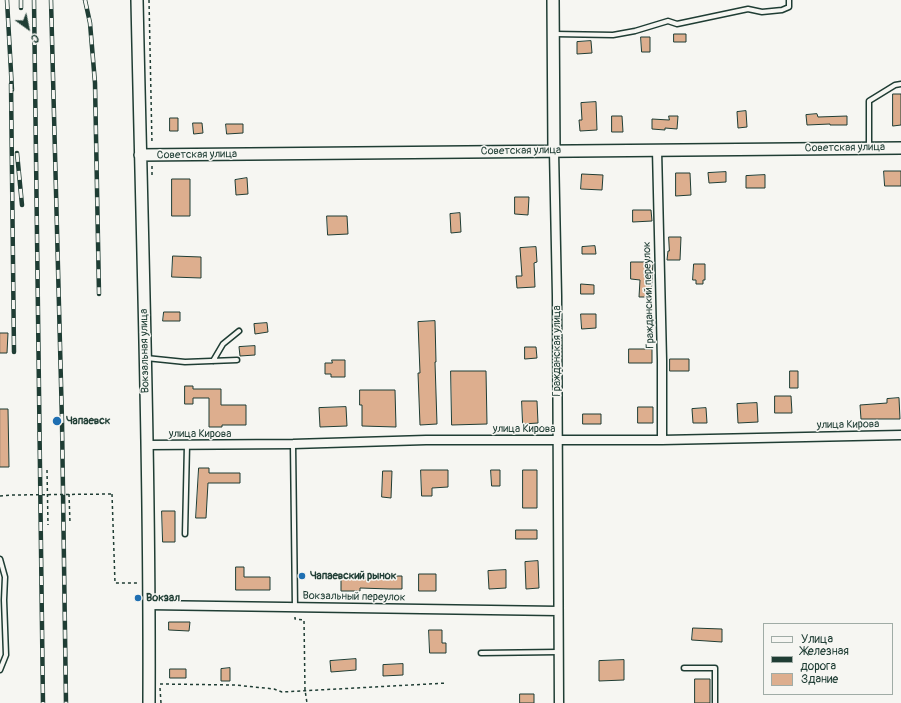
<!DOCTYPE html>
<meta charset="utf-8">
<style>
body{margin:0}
#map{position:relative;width:901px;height:703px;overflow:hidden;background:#f6f6f2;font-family:Pangolin,sans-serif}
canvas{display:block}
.legend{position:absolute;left:763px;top:623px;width:130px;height:72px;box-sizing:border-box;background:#f6f6f2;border:1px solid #a0aca6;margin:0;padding:5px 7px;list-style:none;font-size:12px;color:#1f3d34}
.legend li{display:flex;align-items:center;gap:8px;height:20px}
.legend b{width:20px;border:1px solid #a0aca6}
.north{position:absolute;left:8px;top:8px;width:40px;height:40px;-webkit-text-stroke:3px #f6f6f2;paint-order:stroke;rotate:147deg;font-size:11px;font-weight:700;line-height:16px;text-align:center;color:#1f3d34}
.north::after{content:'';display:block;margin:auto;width:14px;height:18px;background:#1f3d34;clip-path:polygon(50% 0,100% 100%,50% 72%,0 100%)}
</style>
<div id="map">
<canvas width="901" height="703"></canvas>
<ul class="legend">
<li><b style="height:5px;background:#f6f6f2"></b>Улица</li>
<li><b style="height:5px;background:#1f3d34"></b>Железная дорога</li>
<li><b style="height:11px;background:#ddae8e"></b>Здание</li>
</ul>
<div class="north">С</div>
</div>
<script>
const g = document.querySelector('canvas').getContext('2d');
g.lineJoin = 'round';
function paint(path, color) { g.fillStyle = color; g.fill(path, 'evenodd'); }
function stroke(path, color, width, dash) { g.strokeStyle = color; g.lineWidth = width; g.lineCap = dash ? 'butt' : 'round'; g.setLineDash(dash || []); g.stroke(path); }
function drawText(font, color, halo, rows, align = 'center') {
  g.font = font + ' Pangolin,sans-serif'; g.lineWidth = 3; g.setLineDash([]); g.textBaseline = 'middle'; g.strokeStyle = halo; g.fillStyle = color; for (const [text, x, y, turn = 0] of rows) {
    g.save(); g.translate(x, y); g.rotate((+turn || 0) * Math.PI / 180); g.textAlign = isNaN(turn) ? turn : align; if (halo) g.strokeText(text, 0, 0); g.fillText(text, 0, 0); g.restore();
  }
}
const building = new Path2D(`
 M674,34h12v8h-12z
 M641,37h9v15h-8z
 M591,41l1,12 -15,1v-12z
 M893,94h8v31l-8,1z
 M596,102l1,28 -17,1 -1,-11h3l-1,-17z
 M746,111l1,16 -9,1 -1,-16z
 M817,114l1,3 29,-1v9h-17v-1l-23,1 -1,-10z
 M612,116h10l1,16h-11z
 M669,116h9l-1,13 -12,-1v2l-13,-1v-10l17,1z
 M170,118h8v13h-8z
 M193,123h9l1,10 -9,1z
 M226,124h17v9l-16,1z
 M884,171h17v15h-16z
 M726,172v10l-17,1 -1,-10z
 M676,173h14l1,22 -15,1z
 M582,174l21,1 -1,15 -21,-1z
 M765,175v13h-19v-12z
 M247,178l1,16 -12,1 -1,-15z
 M172,179h18v37h-18z
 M515,197h14l-1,18 -13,-1z
 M633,210h18l1,11 -19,1z
 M460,213l1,19 -10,1 -1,-19z
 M327,216h20l1,18 -20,1z
 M669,237h12l-1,23h-13l1,-9h1z
 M595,246l1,8h-14v-7z
 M536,247l1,15 -3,1 1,24 -18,1 -1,-12h6l-2,-28z
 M173,256l28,1v21l-29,-1z
 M631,262h22l-2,35h-12l1,-17 -9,-1z
 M694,264h11v16h-2v4h-7v-4h-3z
 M581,284l13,1v9h-13z
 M164,312h16v9h-17z
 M581,314h15v14l-14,1z
 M435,321l1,41h-1l2,62 -17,1 -2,-52h2l-2,-51z
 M267,323l1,9 -13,2 -1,-10z
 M0,333h8l-1,20h-7z
 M255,346v9l-15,1 -1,-9z
 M525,347h11l1,11 -12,1z
 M629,349h23v14h-23z
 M670,359h19v12h-19z
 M332,360h13v17h-14v-3h-6v-11h7z
 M451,371h35l1,53 -35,1z
 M790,371h8v17h-8z
 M185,386h8v3h28v16h25v20h-24v2h-13v-29h-16v6h-8z
 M360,390h35l1,37 -34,-1v-21h-2z
 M775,396h16l1,17h-17z
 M899,398l1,21h-39l-1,-14 27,-2v-4z
 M522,401h15l1,22 -15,1z
 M757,403l1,19 -20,1 -1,-19z
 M346,407l1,19 -27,1 -1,-19z
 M638,407h15v16h-15z
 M706,408l1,15h-14l-1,-14z
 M0,409h8l1,58h-9z
 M583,414h18v10h-18z
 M199,468h10v5h31v10h-32l-2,35h-10z
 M421,470h27v17l-16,1v8h-10z
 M491,470h9v16h-8z
 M523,470h14v38h-14z
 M383,471h9l-1,27 -9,-1z
 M162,511h13v31h-12z
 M516,530h21v9h-21z
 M538,561l1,27 -13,1 -1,-27z
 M236,567h8v10h26v13h-34z
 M506,570v18l-17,1 -1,-18z
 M419,574h17v17h-17z
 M368,576h34v13h-12l-30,-1v3h-19v-13h27z
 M169,622h21l-1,9 -20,-1z
 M693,628l29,1v13l-30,-2z
 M429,630h13v13h4v10h-16z
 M356,659v11l-25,2 -1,-11z
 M624,660v20l-25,1v-20z
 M403,664v11l-20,1v-11z
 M230,668v13h-9v-12z
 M170,669h16v9h-16z
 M695,679h15v24h-15z
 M520,694h14v9h-14z`);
const path = new Path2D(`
 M149,0l3,144
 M152,166v12
 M47,470l1,55
 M69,494l1,29
 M112,494l3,89h23
 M0,496l12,-1
 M295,617v2l9,1 1,70 2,13
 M160,684l75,1 39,4 8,3 165,-9
 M160,688l1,15`);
const lane = new Path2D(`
 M555,34l58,1 22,-4 33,-10 9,3 71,-15 14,3 20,-2 7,-3v-7
 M869,148v-47l26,-16 6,-1
 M146,358l39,4 52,-2
 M213,361l10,-17 16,-13
 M293,444l2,164
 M185,534l2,-89
 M0,559l5,18 -1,23 2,55 -6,15
 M481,653l77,-1
 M684,668h31v35`);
const street = new Path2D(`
 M657,150l5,210v80
 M554,151l3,145 2,407
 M147,445l146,-1 133,-4h236l239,-5
 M149,605l409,6`);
const secondary = new Path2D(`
 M137,0c5,234 13,469 12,703
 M553,0l1,151
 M140,155l761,-7`);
const rail = new Path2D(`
 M7,0l5,90
 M21,0v8
 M34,0l9,703
 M51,0l11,421 4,282
 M85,0l5,23 5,60 4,211
 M11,84l3,268
 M17,153l5,52`);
const pathBridge = new Path2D(`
 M12,495l100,-1`);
const markers = [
 [57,421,5,"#1f6fb2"],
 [302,576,4,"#1f6fb2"],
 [138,598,4,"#1f6fb2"]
];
const streetNames = [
 ["Советская улица",845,148,-1],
 ["Советская улица",521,151,-1],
 ["Советская улица",197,155,-1],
 ["Гражданский переулок",649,295,-92],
 ["Вокзальная улица",145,351,-91],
 ["Гражданская улица",557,351,-90],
 ["улица Кирова",848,425,-1],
 ["улица Кирова",524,429],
 ["улица Кирова",200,434],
 ["Вокзальный переулок",354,597,1]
];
const poiNames = [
 ["Чапаевск",66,421],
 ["Чапаевский рынок",310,576],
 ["Вокзал",146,598]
];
paint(building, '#ddae8e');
stroke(building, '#1f3d34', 1);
stroke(lane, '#1f3d34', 7);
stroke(street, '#1f3d34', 11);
stroke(secondary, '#1f3d34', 14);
stroke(path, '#1f3d34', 1.5, [3, 3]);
stroke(lane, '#f6f6f2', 4);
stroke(street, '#f6f6f2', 8);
stroke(secondary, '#f6f6f2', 11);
stroke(rail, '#1f3d34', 4.5);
stroke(rail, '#f6f6f2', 3, [9]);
stroke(pathBridge, '#1f3d34', 1.5, [3, 3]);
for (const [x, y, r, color] of markers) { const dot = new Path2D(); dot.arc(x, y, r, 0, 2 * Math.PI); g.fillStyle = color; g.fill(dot); stroke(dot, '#f6f6f2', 1.5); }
drawText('11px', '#1f3d34', '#f6f6f2', streetNames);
drawText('bold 11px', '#1f3d34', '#f6f6f2', poiNames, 'left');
</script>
